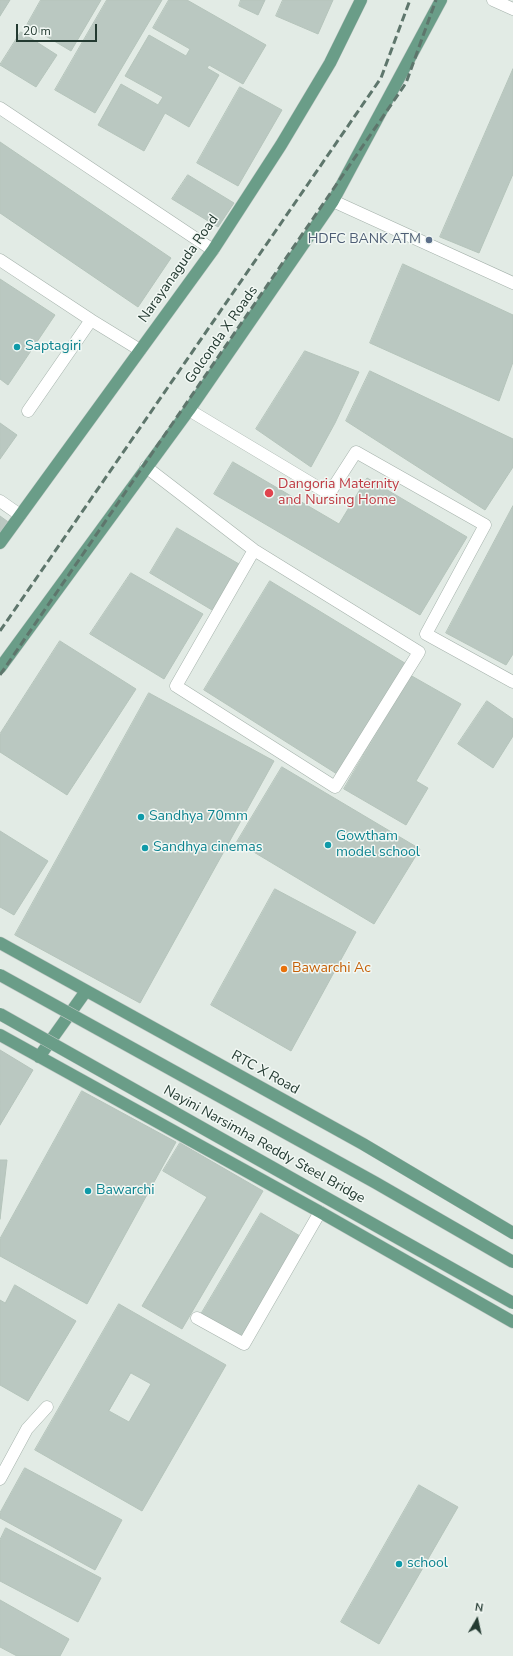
<!DOCTYPE html>
<style>
body{margin:0}
#map{position:relative;width:513px;height:1656px;overflow:hidden;background:#e2ebe5;font-family:"Nunito Sans",sans-serif}
canvas{display:block}
.north{position:absolute;left:457px;top:1600px;width:40px;height:40px;-webkit-text-stroke:3px #f2f8f4;paint-order:stroke;rotate:9deg;font-size:11px;font-weight:700;line-height:16px;text-align:center;color:#233a31}
.north::after{content:'';display:block;margin:auto;width:14px;height:18px;background:#233a31;clip-path:polygon(50% 0,100% 100%,50% 72%,0 100%)}
.scale{position:absolute;left:16px;top:24px;width:81px;height:18px;box-sizing:border-box;border:2px solid #233a31;border-top:0;padding-left:5px;font-size:12px;line-height:14px;white-space:nowrap;color:#233a31;-webkit-text-stroke:3px #f2f8f4;paint-order:stroke}
</style>
<div id="map">
<canvas width="513" height="1656"></canvas>
<div class="north">N</div>
<div class="scale">20 m</div>
</div>
<script>
const g = document.querySelector('canvas').getContext('2d');
g.lineJoin = 'round';
function paint(path, color) { g.fillStyle = color; g.fill(path, 'evenodd'); }
function stroke(path, color, width, dash) { g.strokeStyle = color; g.lineWidth = width; g.lineCap = dash ? 'butt' : 'round'; g.setLineDash(dash || []); g.stroke(path); }
function drawText(font, color, halo, rows, align = 'center') {
  g.font = font + ' "Nunito Sans",sans-serif'; g.lineWidth = 3; g.setLineDash([]); g.textBaseline = 'middle'; g.strokeStyle = halo; g.fillStyle = color; for (const [text, x, y, turn = 0] of rows) {
    g.save(); g.translate(x, y); g.rotate((+turn || 0) * Math.PI / 180); g.textAlign = isNaN(turn) ? turn : align; if (halo) g.strokeText(text, 0, 0); g.fillText(text, 0, 0); g.restore();
  }
}
const building = new Path2D(`
 M0,0h10l-10,16z
 M41,0h60l-30,51 -44,-26z
 M107,0h55l-67,113 -40,-23z
 M169,0h18l79,45 -23,39 -34,-19 -2,3 12,7 -30,52 -24,-14 -21,38 -46,-26 23,-41 37,21 5,-8 -38,-21 24,-41 37,21 4,-7 -37,-21z
 M241,0h24l-7,15 -19,-9z
 M283,0h50l-15,34 -42,-18z
 M21,32l36,23 -21,32 -36,-22z
 M513,69v105l-34,79 -39,-16z
 M240,87l42,23 -44,76 -41,-23z
 M0,142l171,116 -33,49 -138,-94z
 M188,175l46,28 -16,24 -46,-28z
 M403,264l110,51v47l-14,39 -129,-58z
 M0,279l55,36 -47,70 -8,-6z
 M305,351l54,21 -24,51 -24,44 -55,-38z
 M370,371l143,68v28l-28,43 -139,-89z
 M0,423l17,12 -17,24z
 M233,462l106,62 28,-46 100,59 -47,78 -206,-121z
 M513,506v148l-7,11 -60,-32z
 M0,516l11,8 -11,15z
 M177,528l62,36 -27,46 -62,-37z
 M131,573l72,41 -39,65 -74,-45z
 M270,581l138,84 -71,109 -133,-84z
 M60,641l76,48 -69,106 -67,-43v-18z
 M410,675l51,29 -45,77 12,7 -22,37 -62,-36z
 M149,693l125,68 -134,242 -125,-68z
 M487,701l26,18v17l-20,32 -35,-24z
 M282,767l138,82 -46,75 -137,-82z
 M0,831l48,30 -34,54 -14,-8z
 M275,889l81,43 -65,119 -80,-46z
 M0,1050l33,20 -33,55z
 M82,1091l94,51 -89,162 -87,-48v-17z
 M180,1143l83,48 -81,138 -40,-23 65,-109 -44,-26z
 M0,1160h7l-7,59z
 M261,1213l39,23 -60,103 -40,-23z
 M15,1285l61,36 -48,80 -28,-16v-85l5,3z
 M119,1304l107,61 -84,146 -107,-61zM131,1373l20,11 -22,38 -20,-11z
 M25,1468l97,52 -27,50 -95,-52v-5z
 M419,1485l39,22 -79,137 -38,-22z
 M6,1528l95,50 -23,44 -78,-41v-41z
 M0,1600l69,39 -9,17h-43l-17,-9z`);
const minor = new Path2D(`
 M493,0l20,9
 M0,108l213,142
 M333,201l180,82
 M0,260l91,60 -63,91
 M91,320l49,30
 M189,410l140,84 27,-42 129,73 -59,109 87,48
 M146,467l108,83 165,102 -84,135 -159,-101 78,-136
 M0,501l20,14
 M197,1318l47,26 76,-132
 M0,1479l27,-50 20,-22`);
const major = new Path2D(`
 M0,543l213,-293 68,-105 49,-82 31,-63
 M0,668l189,-258 144,-209 108,-201
 M0,943l363,201 150,89
 M0,1035l320,177 193,110
 M39,1057l47,-66`);
const rail = new Path2D(`
 M0,631l381,-553 29,-78
 M0,675l406,-592 30,-83`);
const majorBridge = new Path2D(`
 M0,975l376,208 137,79
 M0,1014l513,289`);
const markers = [
 [429,240,4,"#5c6f8a"],
 [17,347,4,"#0f9aa8"],
 [269,493,5,"#e0444e"],
 [141,817,4,"#0f9aa8"],
 [328,845,4,"#0f9aa8"],
 [145,848,4,"#0f9aa8"],
 [284,969,4,"#e8710a"],
 [88,1191,4,"#0f9aa8"],
 [399,1564,4,"#0f9aa8"]
];
const serviceNames = [
 ["HDFC BANK ATM",421,240]
];
const streetNames = [
 ["Narayanaguda Road",179,269,-55],
 ["Golconda X Roads",222,335,-55],
 ["RTC X Road",265,1073,29],
 ["Nayini Narsimha Reddy Steel Bridge",264,1145,29]
];
const cultureNames = [
 ["Saptagiri",25,347],
 ["Sandhya 70mm",149,817],
 ["Gowtham",336,837],
 ["model school",336,853],
 ["Sandhya cinemas",153,848],
 ["Bawarchi",96,1191],
 ["school",407,1564]
];
const healthNames = [
 ["Dangoria Maternity",278,485],
 ["and Nursing Home",278,501]
];
const foodNames = [
 ["Bawarchi Ac",292,969]
];
paint(building, '#bac8c1');
stroke(building, '#b5c4bb', 1);
stroke(minor, '#a5b2ab', 13);
stroke(major, '#c1c8c5', 13);
stroke(minor, '#fff', 12);
stroke(major, '#6a9d88', 12);
stroke(rail, '#5e766c', 3, [8, 4]);
stroke(majorBridge, '#c1c8c5', 13, []);
stroke(majorBridge, '#6a9d88', 12);
for (const [x, y, r, color] of markers) { const dot = new Path2D(); dot.arc(x, y, r, 0, 2 * Math.PI); g.fillStyle = color; g.fill(dot); stroke(dot, '#f2f8f4', 1.5); }
drawText('14px', '#4e5e75', '#f2f8f4', serviceNames, 'right');
drawText('14px', '#233a31', '#f2f8f4', streetNames);
drawText('14px', '#0d838f', '#f2f8f4', cultureNames, 'left');
drawText('14px', '#be3a42', '#f2f8f4', healthNames, 'left');
drawText('14px', '#c56008', '#f2f8f4', foodNames, 'left');
</script>
